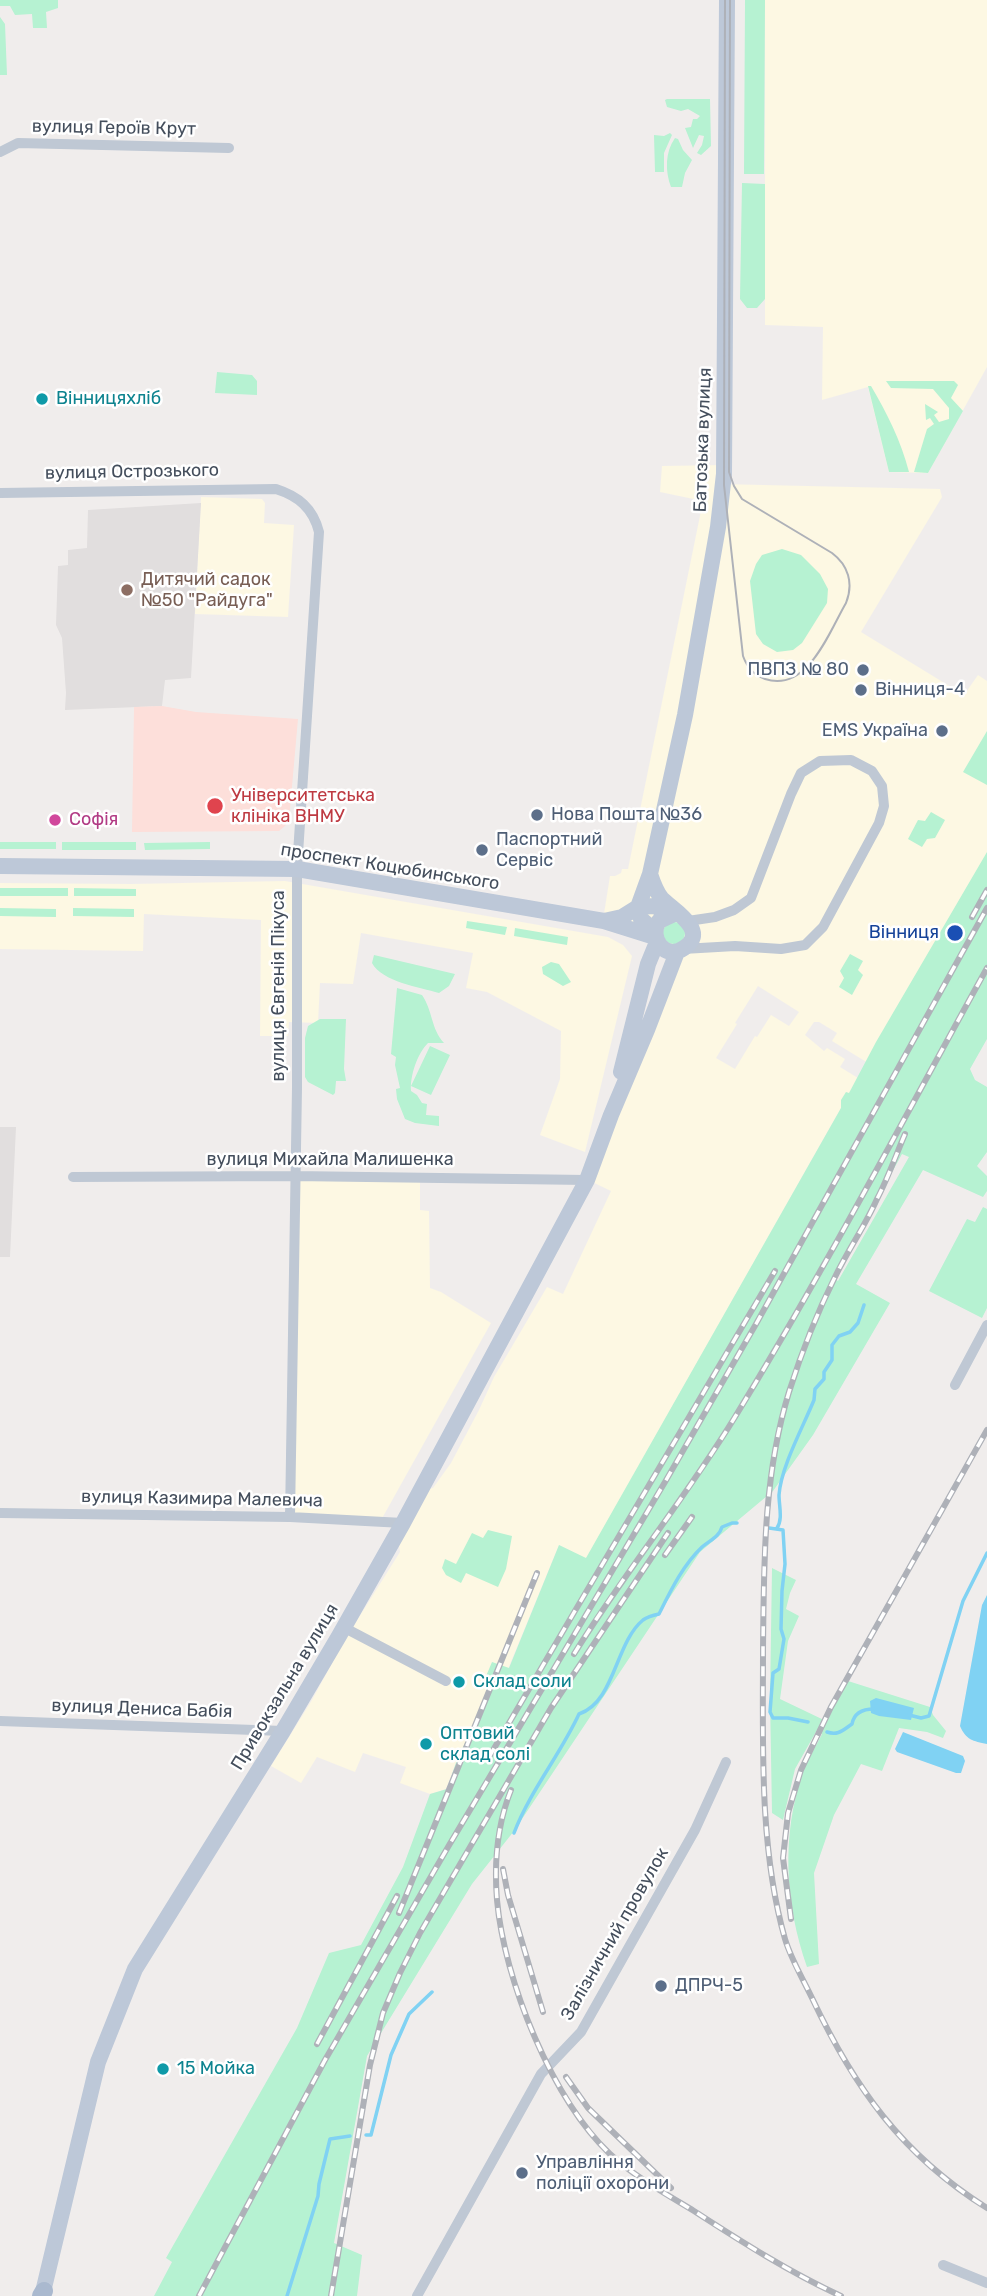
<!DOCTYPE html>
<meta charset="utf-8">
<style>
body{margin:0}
canvas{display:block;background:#f0edec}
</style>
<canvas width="987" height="2296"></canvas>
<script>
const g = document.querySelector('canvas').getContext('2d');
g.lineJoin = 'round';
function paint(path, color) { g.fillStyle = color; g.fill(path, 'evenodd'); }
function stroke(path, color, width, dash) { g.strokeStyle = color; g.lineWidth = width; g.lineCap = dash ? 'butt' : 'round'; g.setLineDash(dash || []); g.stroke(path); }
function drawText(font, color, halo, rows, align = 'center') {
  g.font = font + ' Rubik,sans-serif'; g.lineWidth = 5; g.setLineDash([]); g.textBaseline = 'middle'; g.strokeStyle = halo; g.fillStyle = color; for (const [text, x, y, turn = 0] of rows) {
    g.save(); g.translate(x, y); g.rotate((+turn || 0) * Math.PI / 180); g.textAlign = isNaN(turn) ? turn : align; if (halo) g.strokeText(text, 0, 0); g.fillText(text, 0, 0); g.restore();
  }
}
const commercial = new Path2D(`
 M765,0h222v367l-59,106 -39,-1 -21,-85 -46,13 1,-73 -58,-2z
 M724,465l-5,19 221,5 2,8 -81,135 103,63 14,-20 9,6v186l-114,199 -41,-25 5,-8 -18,-11h-5l-9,13 19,16 3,-3 18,11 -5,8 18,11 -9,16 -7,6 -1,8 -255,451 -27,-14 -51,124 -16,-7 3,24 -37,71 -12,32 -16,5 -30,-11 6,-16 -43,-14 -8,19 -38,-15 -16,26 -30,-17 41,-66 32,-59 56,-89 -1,-7 28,-56 6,-1 18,-25 28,-53 15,-33 53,-90 16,7 48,-103 -25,-12 86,-237 -69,-22 7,-44h5l6,-3 1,-4h6l75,-368 -43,-9 2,-26zM758,986l41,26 -10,14 -18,-11 -14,22 -2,-1 -20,33 -19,-11 21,-34 -2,-1z
 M201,497l61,2 3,4 -1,20 30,2 -6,92 -93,-3z
 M285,881l323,56 15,8 9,11 -47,196 -45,-17 20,-56 1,-48 -74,-39 -21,-4 7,-35 -112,-20 -8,51 -33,-1 -2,40 -29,-1 -1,14h-28l1,-116 -117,-6 -1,37 -143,-2v-66l131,1z
 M294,1176l126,2v32l9,1 1,77 11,4 50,31 -111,199 -90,-5z`);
const education = new Path2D(`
 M201,503l-10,175 -26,2 -3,26 -97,4 1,-17 -4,-55 -6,-13 2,-59 10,-1v-15l19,-2 1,-38z
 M0,1127h16l-6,130h-10z`);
const medical = new Path2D(`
 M162,706l34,6 102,7 -9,101 -4,6 -6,5 -147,1 2,-125z`);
const green = new Path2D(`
 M0,0h58v8l-12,4 1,16h-14l-1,-14 -17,1 -5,-9h-10z
 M745,0h20l-1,174h-20z
 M0,17l5,7 2,51h-7z
 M667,99h43l1,47 -10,9 -4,-2 5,-8 2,-9 -5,-1 -6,13 -8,-20 6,-1 2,-8h4l3,-3 -12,-7 -7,2 -14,-4 -2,-7z
 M670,133l2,2 -8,18v19h-9l-1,-37 10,1z
 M675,138l3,1 5,11 9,10 -7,13 -3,14h-11c-6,-16 -6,-35 4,-49z
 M742,183l23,1v115l-8,9h-10l-7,-9z
 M217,372l35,3 5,6v14l-42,-2z
 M886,381h68l4,4 -7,13 12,13 -35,62 -14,-1 13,-43 7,-5 -4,-6 -4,2 -1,-16 13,8 -4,3 5,7 10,-3v-11l-16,-19 -42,-1z
 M868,386h3c16,27 30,55 38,86h-20z
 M782,549l19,6 19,19 8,15 -1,14 -25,40 -9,7 -16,2 -14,-8 -7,-10 -6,-53 6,-17 6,-9z
 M987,731v54l-24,-13z
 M931,812l14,8 -10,18 -8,1 -5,8 -14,-8 10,-19 7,1z
 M0,842h56v7h-56z
 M62,842h74v8h-74z
 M210,842v7l-65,1 -1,-7z
 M987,852v187l-17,30 5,11 12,7v65l-10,14 10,10v15l-4,6 -60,-27 -67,114 34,19 -77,132 -40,56 -73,61 -186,279 -42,53 -105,172 -33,187 28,12 -5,41h-203l18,-34 -6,-4 131,-230 32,-75 32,-8 42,-78 27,-73 17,-5 11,-32 36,-71 -10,-5 8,-19 17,6 50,-123 27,13 255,-450v-8l5,-8 3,1 27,-51zM902,1154l7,3 -71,124 -4,-3z
 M0,888h68v8h-68z
 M74,888l62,1v7h-62z
 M0,908l56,1v8l-56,-1z
 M73,908l61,1v8l-61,-1z
 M467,921l40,6 -2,8 -39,-7z
 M663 933a11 11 0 1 1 22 0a11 11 0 1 1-22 0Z
 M515,928l53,9 -1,8 -53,-9z
 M850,954l13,7 -5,9 5,5 -11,20 -13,-8 5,-9 -4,-7z
 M374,955l81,19 -6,12 -10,7c-19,-6 -57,-11 -67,-30z
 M551,962l8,2 12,18 -8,4 -20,-12 -1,-7z
 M397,988l25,7c11,16 9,34 22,48h-16c-11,11 -18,33 -17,48l6,4 5,8 5,1 -1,11 13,1v10l-24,-3 -10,-4 -8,-20 -1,-10 4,-1 -5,-23 1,-8 -5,-3z
 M320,1019h26l-2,50 2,12h-10l-1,12 -2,2 -25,-13 -3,-5v-39l3,-12z
 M430,1046l20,9 -19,40 -20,-9z
 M983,1207l4,2v99l-5,10 -53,-27 38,-72 8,3z
 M488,1530l24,6 -6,33 -8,18 -32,-14 -5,10 -15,-8 -4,-7 3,-9 11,5 16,-31 11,5z
 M772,1568l24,12 -6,13 -4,16 13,7 -11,25 -8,58 46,22 22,-40 82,26 3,8 13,16 -3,7 -16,-6 -28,-4 -17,43 -21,-7 -27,51 -20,58 5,91 -12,3c-22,-63 -26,-132 -4,-195 5,-13 13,-26 19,-38l-5,-4 -22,39 -12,51 -11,-7 -2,-115z`);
const water = new Path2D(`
 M987,1595v149c-14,-3 -21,-4 -27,-18l22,-121z
 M876,1698l38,10 -3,12 -32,-4 -8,-3 -1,-12z
 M903,1732l60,24 2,5 -4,12h-5l-59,-21 -2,-3z`);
const stream = new Path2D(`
 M769,1528l14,2 2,34 -3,27 -1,38 3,10 -5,30 -6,4 -3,39 3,6h15l20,4
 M777,1528c6,-9 2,-22 2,-33 2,-28 24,-68 35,-95l1,-11 9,-10v-7l8,-12v-15l7,-9 11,-4 8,-9 6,-18
 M909,1715l12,3 8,-2 34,-115 24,-48
 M827,1732c11,4 16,-2 25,-8 2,-11 11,-15 22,-15
 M514,1833c16,-42 46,-78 65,-119 36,-12 36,-71 64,-94 4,-3 11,-5 16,-6 12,-24 24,-49 43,-67 8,-7 17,-10 20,-20l10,-4h5
 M366,2135h5l20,-80 18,-41 23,-22
 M287,2296l31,-100 1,-12 11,-45 20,-3`);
const street = new Path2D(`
 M0,152l18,-9 211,5
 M0,493l276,-4c22,7 37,19 43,43l-22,337v218l-7,430
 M683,949l52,-3 46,3 24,-4 18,-18 56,-104 5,-17 -2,-20 -10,-15 -21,-11 -31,1 -19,12 -10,21 -40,104 -17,12 -19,7 -27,4
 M73,1177l221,-1 293,4
 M955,1385l32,-60
 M0,1513l290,4 113,6
 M343,1627l103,54
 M0,1721l283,10
 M943,2265l44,18
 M417,2296l124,-222 40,-42 114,-202 31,-68`);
const secondary = new Path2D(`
 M0,866l297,3 307,52 51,16
 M650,874c3,9 6,18 12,25 11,11 48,32 22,49 -19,13 -36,-10 -25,-27l15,-7
 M604,921l18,-4 16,-10 16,-1 20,8
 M655,931l-14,-12 -3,-12 12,-33 35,-159 33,-188 6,-53 3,-474
 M621,1072l27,-108 9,-22
 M42,2296l56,-234 37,-93 148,-238 56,-95 64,-113 184,-343 24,-65 36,-85 30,-78`);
const primary = new Path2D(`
 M41,2296l3,-5`);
const tram = new Path2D(`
 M725,0l-1,485 19,171c4,11 10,19 22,23 43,14 64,-47 81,-76 8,-20 2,-38 -14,-50l-90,-54 -8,-13 -5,-14 1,-472`);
const rail = new Path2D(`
 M972,917l15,-27
 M905,1134c-9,21 -17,44 -28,65 -12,27 -29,51 -42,78 -18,36 -34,77 -46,115 -26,85 -25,171 -26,258 0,94 -4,198 22,289 6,20 18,40 27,59 42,89 90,157 175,210
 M665,1555l27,-38
 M574,1654c50,-81 111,-155 161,-237 89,-146 169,-299 252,-449
 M489,1757l286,-486
 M511,1790c-14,35 -17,73 -14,110 7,80 55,199 113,254 25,23 56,40 84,57 48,31 95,61 147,85
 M503,1869l5,26 35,117
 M399,1913l138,-340
 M791,1919l-8,-61 5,-45 13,-43 30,-63 156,-277
 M317,2044l80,-148
 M566,2077l22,31 83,80
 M199,2296l126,-236 123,-213 217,-365 91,-158 231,-416
 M331,2296l39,-231 13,-52 17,-40 20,-40 131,-225 117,-175`);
const markers = [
 [42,399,7,"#0f9aa8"],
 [127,590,7,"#8d6e63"],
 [863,670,7,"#5c6f8a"],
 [861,690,7,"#5c6f8a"],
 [942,731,7,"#5c6f8a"],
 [215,806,9,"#e0444e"],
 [537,815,7,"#5c6f8a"],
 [55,820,7,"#d1479c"],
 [482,850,7,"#5c6f8a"],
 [955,933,9,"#1a4fb4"],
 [459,1682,7,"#0f9aa8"],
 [426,1744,7,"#0f9aa8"],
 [661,1986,7,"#5c6f8a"],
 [163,2069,7,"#0f9aa8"],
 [522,2173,7,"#5c6f8a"]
];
const streetNames = [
 ["вулиця Героїв Крут",114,128,1],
 ["Батозька вулиця",703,440,-88],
 ["вулиця Острозького",132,472,-1],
 ["проспект Коцюбинського",390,867,9],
 ["вулиця Євгенія Пікуса",279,986,-90],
 ["вулиця Михайла Малишенка",330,1160],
 ["вулиця Казимира Малевича",202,1499,1],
 ["Привокзальна вулиця",285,1687,-59],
 ["вулиця Дениса Бабія",142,1709,2],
 ["Залізничний провулок",615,1934,-60]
];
const cultureNames = [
 ["Вінницяхліб",56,399],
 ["Склад соли",473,1682],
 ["Оптовий",440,1734],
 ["склад солі",440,1755],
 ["15 Мойка",177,2069]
];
const educationNames = [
 ["Дитячий садок",141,580],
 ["№50 \"Райдуга\"",141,601]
];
const serviceNames = [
 ["ПВПЗ № 80",849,670,"right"],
 ["Вінниця-4",875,690],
 ["EMS Україна",928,731,"right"],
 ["Нова Пошта №36",551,815],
 ["Паспортний",496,840],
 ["Сервіс",496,861],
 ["ДПРЧ-5",675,1986],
 ["Управління",536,2163],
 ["поліції охорони",536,2184]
];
const healthNames = [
 ["Університетська",231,796],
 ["клініка ВНМУ",231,817]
];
const hotelNames = [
 ["Софія",69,820]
];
const transitNames = [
 ["Вінниця",939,933]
];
paint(commercial, '#fdf8e3');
paint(education, '#e1dede');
paint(medical, '#fddfda');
paint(green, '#b6f2d2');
paint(water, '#80d2f3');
stroke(stream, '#80d2f3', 3.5);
stroke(street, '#bfc8d4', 10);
stroke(secondary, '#bdc8d8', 16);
stroke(primary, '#aab9cf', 18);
stroke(tram, '#aeb1b8', 2);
stroke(rail, '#aeb1b8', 6);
stroke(rail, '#fff', 3.5, [10]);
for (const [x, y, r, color] of markers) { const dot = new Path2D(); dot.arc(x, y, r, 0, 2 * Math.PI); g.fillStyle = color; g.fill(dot); stroke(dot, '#fff', 2.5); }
drawText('18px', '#444e5c', '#fff', streetNames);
drawText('18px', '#0d838f', '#fff', cultureNames, 'left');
drawText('18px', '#785e54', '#fff', educationNames, 'left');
drawText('18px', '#4e5e75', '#fff', serviceNames, 'left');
drawText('18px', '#be3a42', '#fff', healthNames, 'left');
drawText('18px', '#b23c85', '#fff', hotelNames, 'left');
drawText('18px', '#164399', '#fff', transitNames, 'right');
</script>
